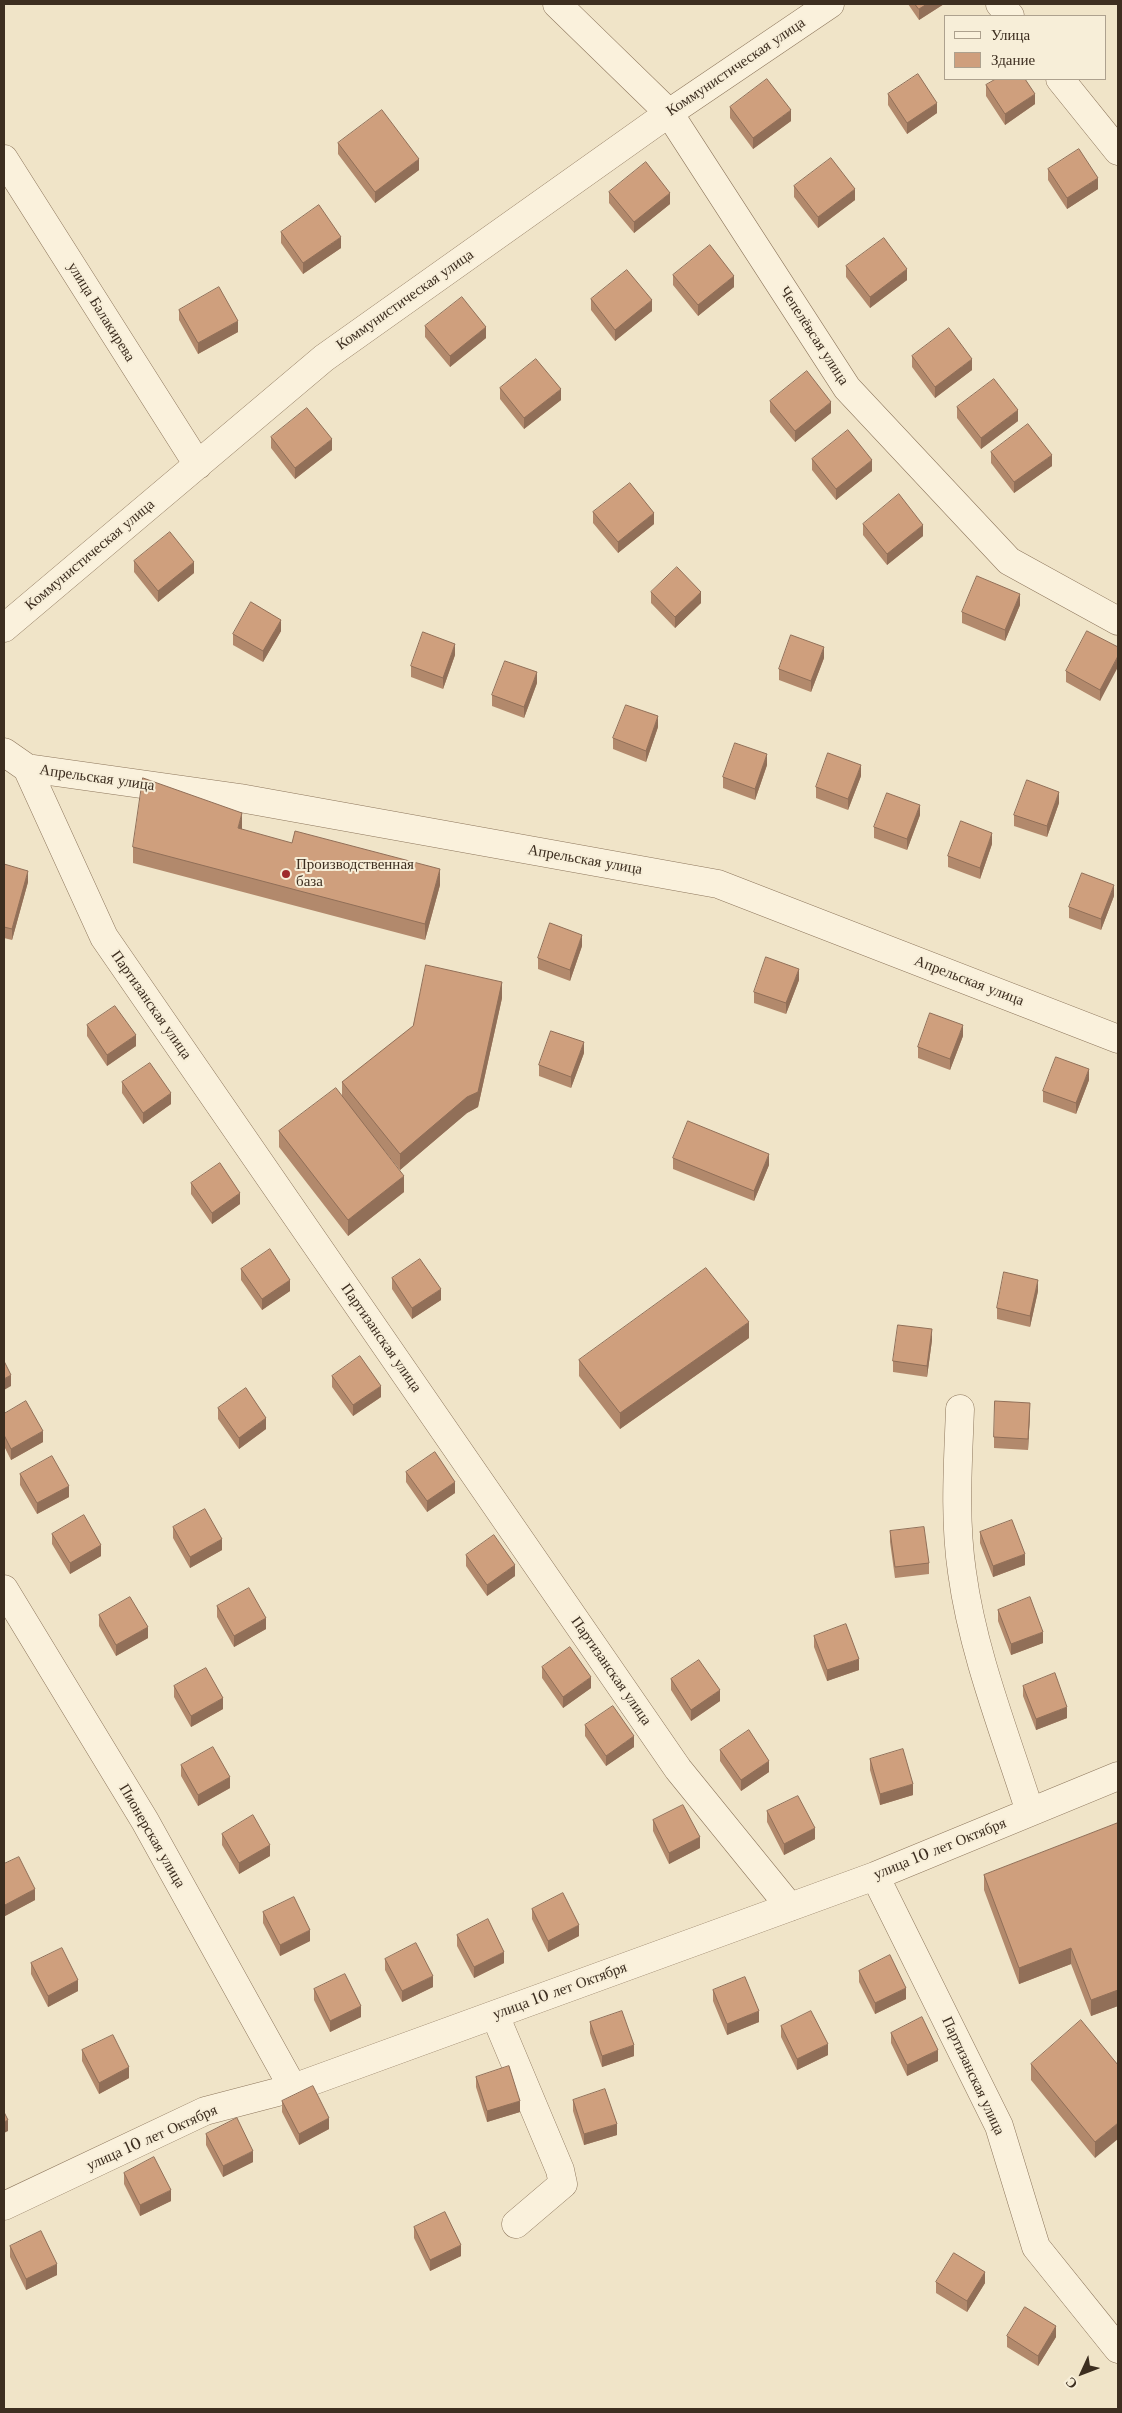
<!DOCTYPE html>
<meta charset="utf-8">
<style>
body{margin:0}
#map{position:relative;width:1122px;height:2413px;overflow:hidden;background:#f0e4c8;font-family:"Libre Baskerville",serif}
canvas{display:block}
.frame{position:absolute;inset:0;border:5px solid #3d2e20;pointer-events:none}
.legend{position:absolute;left:944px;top:15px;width:162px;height:65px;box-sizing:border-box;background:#f7eed8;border:1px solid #ada18e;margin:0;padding:6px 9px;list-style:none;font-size:15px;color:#3d2e20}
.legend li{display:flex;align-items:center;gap:10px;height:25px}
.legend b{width:25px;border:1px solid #ada18e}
.north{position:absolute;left:1057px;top:2348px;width:50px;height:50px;-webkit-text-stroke:4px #f7eed8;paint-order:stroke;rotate:227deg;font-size:14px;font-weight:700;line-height:20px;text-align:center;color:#3d2e20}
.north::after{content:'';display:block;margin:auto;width:18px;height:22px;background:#3d2e20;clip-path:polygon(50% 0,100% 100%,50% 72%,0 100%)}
</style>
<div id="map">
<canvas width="1122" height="2413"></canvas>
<div class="frame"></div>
<ul class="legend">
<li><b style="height:6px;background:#faf1dc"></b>Улица</li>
<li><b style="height:14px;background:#cf9f7d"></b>Здание</li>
</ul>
<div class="north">С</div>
</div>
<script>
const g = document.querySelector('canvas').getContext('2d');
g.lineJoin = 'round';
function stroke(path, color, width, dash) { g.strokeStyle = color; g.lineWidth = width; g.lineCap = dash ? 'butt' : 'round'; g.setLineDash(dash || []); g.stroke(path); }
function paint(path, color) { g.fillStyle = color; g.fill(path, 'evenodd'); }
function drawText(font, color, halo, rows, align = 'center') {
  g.font = font + ' "Libre Baskerville",serif'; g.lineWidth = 4; g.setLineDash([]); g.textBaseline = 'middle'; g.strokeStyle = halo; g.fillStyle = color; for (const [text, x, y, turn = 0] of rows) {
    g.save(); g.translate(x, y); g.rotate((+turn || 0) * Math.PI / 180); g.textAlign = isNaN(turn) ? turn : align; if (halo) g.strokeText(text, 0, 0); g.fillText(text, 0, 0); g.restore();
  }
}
const street = new Path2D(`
 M557,4l112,109 178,275 162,173 109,60
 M1000,4l10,12
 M1060,79l58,72
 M4,159l194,306
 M4,628l320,-270 345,-245 161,-109
 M4,752l23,16 77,169 574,832 112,138
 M27,768l213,30 478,86 400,155
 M960,1409c-2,54 -6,109 2,163 11,82 43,161 68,240
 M4,1589l141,232 148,267
 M875,1876l124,250 37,121 82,102
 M495,2015l65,155 3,14 -47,40
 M4,2206l201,-95 88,-23 497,-181 85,-31 243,-100`);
const wall = new Path2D(`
 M908,4h36l-25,16z
 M986,85l49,19 -30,21 -19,-29z
 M888,94l49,19 -30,21 -19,-29z
 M730,107l61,14 -38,28 -23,-31z
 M338,143l81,27 -44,33 -37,-49z
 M1048,169l50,20 -31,20 -19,-29z
 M794,186l61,14 -37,28 -24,-31z
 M609,192l61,12 -36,29 -25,-30z
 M281,232l60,16 -38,26 -22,-31z
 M1118,265v14l-1,-2v-11z
 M846,266l61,14 -37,28 -24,-31z
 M673,275l61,12 -36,29 -25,-31z
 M591,299l61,12 -37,30 -24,-31z
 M179,310l59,22 -40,22 -19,-34z
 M425,326l61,12 -36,29 -25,-30z
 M912,356l60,14 -37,28 -23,-31z
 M500,388l61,12 -37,29 -24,-30z
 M770,401l61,12 -36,29 -25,-30z
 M957,407l61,14 -37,28 -24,-31z
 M271,437l61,13 -37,29 -24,-31z
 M991,452l61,14 -38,27 -23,-30z
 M812,459l60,12 -36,29 -24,-30z
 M593,512l61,12 -36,29 -25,-30z
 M863,524l60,12 -36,29 -24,-30z
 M134,561l60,12 -36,29 -24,-30z
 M651,592l50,11 -26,25 -24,-25z
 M1020,605l-15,36 -43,-18v-11z
 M281,631l-18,31 -30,-17v-11z
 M1118,647l-18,54 -34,-19v-11z
 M455,655l-12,34 -32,-12v-11z
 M824,658l-13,34 -32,-12v-11z
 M537,683l-13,35 -32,-12v-11z
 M658,727l-12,35 -33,-13v-11z
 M767,765l-12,35 -32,-12v-11z
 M861,776l-13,34 -32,-12v-11z
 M1059,803l-12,34 -33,-11v-11z
 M920,815l-13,35 -33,-12v-11z
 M242,830l198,55 -15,55 -292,-77v-16z
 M992,844l-12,35 -32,-12v-11z
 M4,864l24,18 -16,58 -8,-2z
 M1114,896l-13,34 -32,-12v-11z
 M582,946l-12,35 -32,-12v-11z
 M799,980l-13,34 -32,-11v-11z
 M502,998l-24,109 -11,6 -67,57 -16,-20 20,42 -56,44 -69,-89v-16l63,-35v-14z
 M87,1025l49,21 -29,20 -20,-30z
 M963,1036l-13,34 -32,-12v-11z
 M584,1053l-13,35 -32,-12v-11z
 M1089,1080l-13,34 -33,-12v-11z
 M122,1082l49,22 -28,20 -21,-31z
 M673,1158l96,7 -15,36 -81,-32z
 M191,1183l49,21 -28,20 -21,-30z
 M241,1269l49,22 -28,19 -21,-30z
 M392,1278l49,22 -29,19 -20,-30z
 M1038,1291l-8,36 -33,-8v-11z
 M749,1338l-129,91 -41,-53v-16z
 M932,1340l-5,37 -34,-5v-11z
 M332,1376l49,21 -28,19 -21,-29z
 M218,1408l48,21 -27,20 -21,-30z
 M1030,1413l-2,37 -34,-2v-11z
 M4,1414l39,28 -32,18 -7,-14z
 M406,1472l49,21 -28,19 -21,-30z
 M20,1474l49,23 -32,17 -17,-29z
 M173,1527l49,23 -32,18 -17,-30z
 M890,1531l39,32v11l-34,4 -5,-36z
 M980,1532l45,33 -32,12 -13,-34z
 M52,1534l49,22 -31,18 -18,-30z
 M466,1555l49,21 -28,20 -21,-30z
 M217,1606l49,23 -32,18 -17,-30z
 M998,1610l45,33 -32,12 -13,-34z
 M99,1615l49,23 -32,18 -17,-30z
 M814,1636l45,34 -32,11 -13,-34z
 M542,1667l49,21 -28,20 -21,-30z
 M671,1679l49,22 -29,20 -20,-31z
 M174,1686l49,23 -32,18 -17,-30z
 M1023,1686l44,32 -31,12 -13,-34z
 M585,1725l49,22 -28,19 -21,-30z
 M720,1750l49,22 -28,19 -21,-30z
 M870,1759l43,36 -33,10 -10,-35z
 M181,1765l49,23 -32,18 -17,-30z
 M767,1811l48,28 -31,16 -17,-33z
 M653,1820l47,28 -31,16 -16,-33z
 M1118,1823v183l-27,10 -20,-52 -52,20 -35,-94v-15z
 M222,1834l48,22 -31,18 -17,-29z
 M4,1864l31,36 -30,16 -1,-2z
 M532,1909l47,27 -31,16 -16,-33z
 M263,1912l47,29 -30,15 -17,-33z
 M457,1935l47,28 -30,15 -17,-32z
 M385,1959l48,28 -31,15 -17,-32z
 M31,1963l47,28 -30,16 -17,-33z
 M859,1971l47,28 -31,15 -16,-32z
 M314,1989l47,28 -31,15 -16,-32z
 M713,1990l46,32 -32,13 -14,-34z
 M590,2022l44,34 -32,11 -12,-34z
 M781,2026l47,29 -31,15 -16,-33z
 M891,2033l47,28 -31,15 -16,-33z
 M82,2050l47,28 -30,16 -17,-33z
 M1031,2064l87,1 -23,93 -64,-78z
 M476,2077l44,35 -33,10 -11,-35z
 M573,2100l44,35 -33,10 -11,-34z
 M282,2101l47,28 -30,16 -17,-33z
 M206,2134l47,28 -30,15 -17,-32z
 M124,2173l47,28 -31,15 -16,-32z
 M414,2227l47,29 -31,15 -16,-33z
 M10,2246l47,29 -31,15 -16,-33z
 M936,2282l49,1 -18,29 -31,-19z
 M1007,2336l49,1 -18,29 -31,-19z`);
const shadedWall = new Path2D(`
 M927,4h17l-25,16v-11z
 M1035,94v10l-30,21v-11z
 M937,103v10l-30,21v-11z
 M791,110v11l-38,28v-11z
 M419,159v11l-44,33v-11z
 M1098,178v11l-31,20v-11z
 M855,189v11l-37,28v-11z
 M670,193v11l-36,29v-11z
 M341,237v11l-38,26v-11z
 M907,269v11l-37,28v-11z
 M734,276v11l-36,29v-11z
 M652,300v11l-37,30v-11z
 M238,321v11l-40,22v-11z
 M486,327v11l-36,29v-11z
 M972,359v11l-37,28v-11z
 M561,389v11l-37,29v-11z
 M831,402v11l-36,29v-11z
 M1018,410v11l-37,28v-11z
 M332,439v11l-37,29v-11z
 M1052,455v11l-38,27v-11z
 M872,460v11l-36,29v-11z
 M654,513v11l-36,29v-11z
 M923,525v11l-36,29v-11z
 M194,562v11l-36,29v-11z
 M701,592v11l-26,25v-11z
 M1020,594v11l-15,36v-11z
 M281,620v11l-18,31v-11z
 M455,644v11l-12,34v-11z
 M824,647v11l-13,34v-11z
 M1118,656v11l-18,34v-11z
 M537,672v11l-13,35v-11z
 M658,716v11l-12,35v-11z
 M767,754v11l-12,35v-11z
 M861,765v11l-13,34v-11z
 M1059,792v11l-12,34v-11z
 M920,805v10l-13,35v-11z
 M242,813v16l-4,15v-16z
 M992,833v11l-12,35v-11z
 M440,869v16l-15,55v-16z
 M28,871v11l-16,58v-11z
 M1114,885v11l-13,34v-11z
 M582,935v11l-12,35v-11z
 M799,969v11l-13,34v-11z
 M502,982v16l-24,109 -11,6 -67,57v-16z
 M963,1025v11l-13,34v-11z
 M136,1035v11l-29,20v-11z
 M584,1042v11l-13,35v-11z
 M1089,1069v11l-13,34v-11z
 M171,1093v11l-28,20v-11z
 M769,1154v11l-15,36v-10z
 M404,1176v16l-56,44v-16z
 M240,1193v11l-28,20v-11z
 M290,1280v11l-28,19v-11z
 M1038,1280v11l-8,36v-11z
 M441,1289v11l-29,19v-11z
 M749,1322v16l-129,91v-16z
 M932,1329v11l-5,37v-11z
 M11,1375v11l-7,4v-11z
 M381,1386v11l-28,19v-11z
 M1030,1403v10l-2,37v-11z
 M266,1418v11l-27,20v-11z
 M43,1431v11l-32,18v-11z
 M455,1482v11l-28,19v-11z
 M69,1486v11l-32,17v-11z
 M222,1539v11l-32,18v-11z
 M101,1545v11l-31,18v-11z
 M1025,1554v11l-32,12v-11z
 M515,1565v11l-28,20v-11z
 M266,1618v11l-32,18v-11z
 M148,1627v11l-32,18v-11z
 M1043,1632v11l-32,12v-11z
 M859,1659v11l-32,11v-11z
 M591,1677v11l-28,20v-11z
 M720,1690v11l-29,20v-11z
 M223,1698v11l-32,18v-11z
 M1067,1707v11l-31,12v-11z
 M634,1736v11l-28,19v-10z
 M769,1761v11l-28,19v-11z
 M230,1777v11l-32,18v-11z
 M913,1784v11l-33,10v-11z
 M815,1828v11l-31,16v-11z
 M700,1837v11l-31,16v-11z
 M270,1845v11l-31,18v-11z
 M35,1889v11l-30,16v-11z
 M579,1925v11l-31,16v-11z
 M310,1930v11l-30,15v-11z
 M1071,1948v16l-52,20v-16z
 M504,1952v11l-30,15v-11z
 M433,1976v11l-31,15v-11z
 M78,1980v11l-30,16v-11z
 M906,1988v11l-31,15v-11z
 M1118,1990v16l-27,10v-16z
 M361,2006v11l-31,15v-11z
 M759,2011v11l-32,13v-11z
 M828,2044v11l-31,15v-11z
 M634,2045v11l-32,11v-11z
 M938,2050v11l-31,15v-11z
 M129,2067v11l-30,16v-11z
 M520,2101v11l-33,10v-11z
 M329,2118v11l-30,16v-11z
 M8,2120v11l-4,2v-11z
 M1118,2123v16l-23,19v-16z
 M617,2124v11l-33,10v-11z
 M253,2151v11l-30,15v-11z
 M171,2190v11l-31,15v-11z
 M461,2245v11l-31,15v-11z
 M57,2264v11l-31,15v-11z
 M985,2272v11l-18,29v-11z
 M1056,2326v11l-18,29v-10z`);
const building = new Path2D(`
 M915,4h12l-8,5z
 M918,74l19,29 -30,20 -19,-29z
 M767,79l24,31 -38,28 -23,-31z
 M996,79h29l10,15 -30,20 -19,-29z
 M382,110l37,49 -44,33 -37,-49z
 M1079,149l19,29 -31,20 -19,-29z
 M831,158l24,31 -37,28 -24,-31z
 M646,162l24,31 -36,29 -25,-30z
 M319,205l22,32 -38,26 -22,-31z
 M884,238l23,31 -37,28 -24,-31z
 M710,245l24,31 -36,29 -25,-30z
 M627,270l25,30 -37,30 -24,-31z
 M219,287l19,34 -40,22 -19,-33z
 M462,297l24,30 -36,29 -25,-30z
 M949,328l23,31 -37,28 -23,-31z
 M536,359l25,30 -37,29 -24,-30z
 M807,371l24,31 -36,29 -25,-30z
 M994,379l24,31 -37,28 -24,-31z
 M307,408l25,31 -37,29 -24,-31z
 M1028,424l24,31 -38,27 -23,-30z
 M848,430l24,30 -36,29 -24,-30z
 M630,483l24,30 -36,29 -25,-30z
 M899,494l24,31 -36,29 -24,-30z
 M170,532l24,30 -36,29 -24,-30z
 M677,567l24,25 -26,25 -24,-25z
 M977,576l43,18 -15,36 -43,-18z
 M251,602l30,18 -18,31 -30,-17z
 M1087,631l31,16v9l-18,34 -34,-19z
 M423,632l32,12 -12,34 -32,-12z
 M791,635l33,12 -13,34 -32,-12z
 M505,661l32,11 -13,35 -32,-12z
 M626,705l32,11 -12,35 -33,-13z
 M735,743l32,11 -12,35 -32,-12z
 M828,753l33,12 -13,34 -32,-12z
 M143,778l99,35 -4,15 54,15 3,-12 145,38 -15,55 -292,-77z
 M1027,780l32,12 -12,34 -33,-11z
 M887,793l33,12 -13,34 -33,-12z
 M961,821l31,12 -12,35 -32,-12z
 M4,864l24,7 -16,58 -8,-2z
 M1082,873l32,12 -13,34 -32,-12z
 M550,923l32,12 -12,35 -32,-12z
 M766,957l33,12 -13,34 -32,-11z
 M426,965l76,17 -24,110 -11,5 -67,57 -58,-72 71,-56z
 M115,1006l21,29 -29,20 -20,-30z
 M930,1013l33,12 -13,34 -32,-12z
 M551,1031l33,11 -13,35 -32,-12z
 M1056,1057l33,12 -13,34 -33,-12z
 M150,1063l21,30 -28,20 -21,-31z
 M336,1088l68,88 -56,44 -69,-89z
 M688,1121l81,33 -15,37 -81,-33z
 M220,1163l20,30 -28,20 -21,-30z
 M270,1249l20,31 -28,19 -21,-30z
 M420,1259l21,30 -29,19 -20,-30z
 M706,1268l43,54 -129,91 -41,-53z
 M1004,1272l34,8 -8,36 -33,-8z
 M898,1325l34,4 -5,37 -34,-5z
 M360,1356l21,30 -28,19 -21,-29z
 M4,1361l7,14 -7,4z
 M246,1388l20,30 -27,20 -21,-30z
 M26,1401l17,30 -32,18 -7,-14v-21z
 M995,1401l35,2 -2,36 -34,-2z
 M435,1452l20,30 -28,19 -21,-29z
 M52,1456l17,30 -32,17 -17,-29z
 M205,1509l17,30 -32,18 -17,-30z
 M84,1515l17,30 -31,18 -18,-29z
 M1012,1520l13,34 -32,12 -13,-34z
 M924,1527l5,36 -34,4 -5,-36z
 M494,1535l21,30 -28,20 -21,-30z
 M249,1588l17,30 -32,18 -17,-30z
 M130,1597l18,30 -32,18 -17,-30z
 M1030,1597l13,35 -32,12 -13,-34z
 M846,1624l13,35 -32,11 -13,-34z
 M570,1647l21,30 -28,20 -21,-30z
 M699,1660l21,30 -29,20 -20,-31z
 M206,1668l17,30 -32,18 -17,-30z
 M1055,1673l12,34 -31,12 -13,-33z
 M613,1706l21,30 -28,20 -21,-31z
 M749,1730l20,31 -28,19 -21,-30z
 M213,1747l17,30 -32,18 -17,-30z
 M903,1749l10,35 -33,10 -10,-35z
 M798,1796l17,32 -31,16 -17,-33z
 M683,1805l17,32 -31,16 -16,-33z
 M253,1815l17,30 -31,18 -17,-29z
 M1118,1823v167l-27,10 -20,-52 -52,20 -35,-93z
 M19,1857l16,32 -30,16 -1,-2v-39z
 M563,1893l16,32 -31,16 -16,-32z
 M294,1897l16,33 -30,15 -17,-33z
 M488,1919l16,33 -30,15 -17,-32z
 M416,1943l17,33 -31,15 -17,-32z
 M62,1948l16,32 -30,16 -17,-33z
 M890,1955l16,33 -31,15 -16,-32z
 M345,1974l16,32 -31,15 -16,-32z
 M745,1977l14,34 -32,13 -14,-34z
 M622,2011l12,34 -32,11 -12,-34z
 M811,2011l17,33 -31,15 -16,-33z
 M922,2017l16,33 -31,15 -16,-32z
 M1081,2020l37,45v58l-23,19 -64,-78z
 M113,2035l16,32 -30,16 -17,-33z
 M509,2066l11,35 -33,10 -11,-34z
 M313,2086l16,32 -30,16 -17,-33z
 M605,2089l12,35 -33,10 -11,-34z
 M4,2112l4,8 -4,2z
 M237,2118l16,33 -30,15 -17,-32z
 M154,2157l17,33 -31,15 -16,-32z
 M445,2212l16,33 -31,15 -16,-33z
 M41,2231l16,33 -31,15 -16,-33z
 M954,2253l31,19 -18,29 -31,-19z
 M1025,2307l31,19 -18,30 -31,-20z`);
const markers = [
 [286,874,5,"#9e2a2b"]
];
const streetNames = [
 ["Коммунистическая улица",736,67,-34],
 ["Коммунистическая улица",405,300,-35],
 ["улица Балакирева",101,312,58],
 ["Чепелёвсая улица",814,336,57],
 ["Коммунистическая улица",90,555,-40],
 ["Апрельская улица",97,778,8],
 ["Апрельская улица",585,860,10],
 ["Апрельская улица",969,981,21],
 ["Партизанская улица",151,1005,55],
 ["Партизанская улица",381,1338,55],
 ["Партизанская улица",611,1671,55],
 ["Пионерская улица",152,1836,60],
 ["улица 10 лет Октября",940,1849,-22],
 ["улица 10 лет Октября",560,1991,-20],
 ["Партизанская улица",973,2076,65],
 ["улица 10 лет Октября",152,2138,-24]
];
const poiNames = [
 ["Производственная",296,865],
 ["база",296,882]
];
stroke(street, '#8d765c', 29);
stroke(street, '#faf1dc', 28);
paint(wall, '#b2896c');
paint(shadedWall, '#916f58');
paint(building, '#cf9f7d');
stroke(building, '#916f58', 1);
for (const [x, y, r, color] of markers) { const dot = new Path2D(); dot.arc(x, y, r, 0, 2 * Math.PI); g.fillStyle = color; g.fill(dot); stroke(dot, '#f7eed8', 2); }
drawText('15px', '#3d2e20', '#f7eed8', streetNames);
drawText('15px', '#3d2e20', '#f7eed8', poiNames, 'left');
</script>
